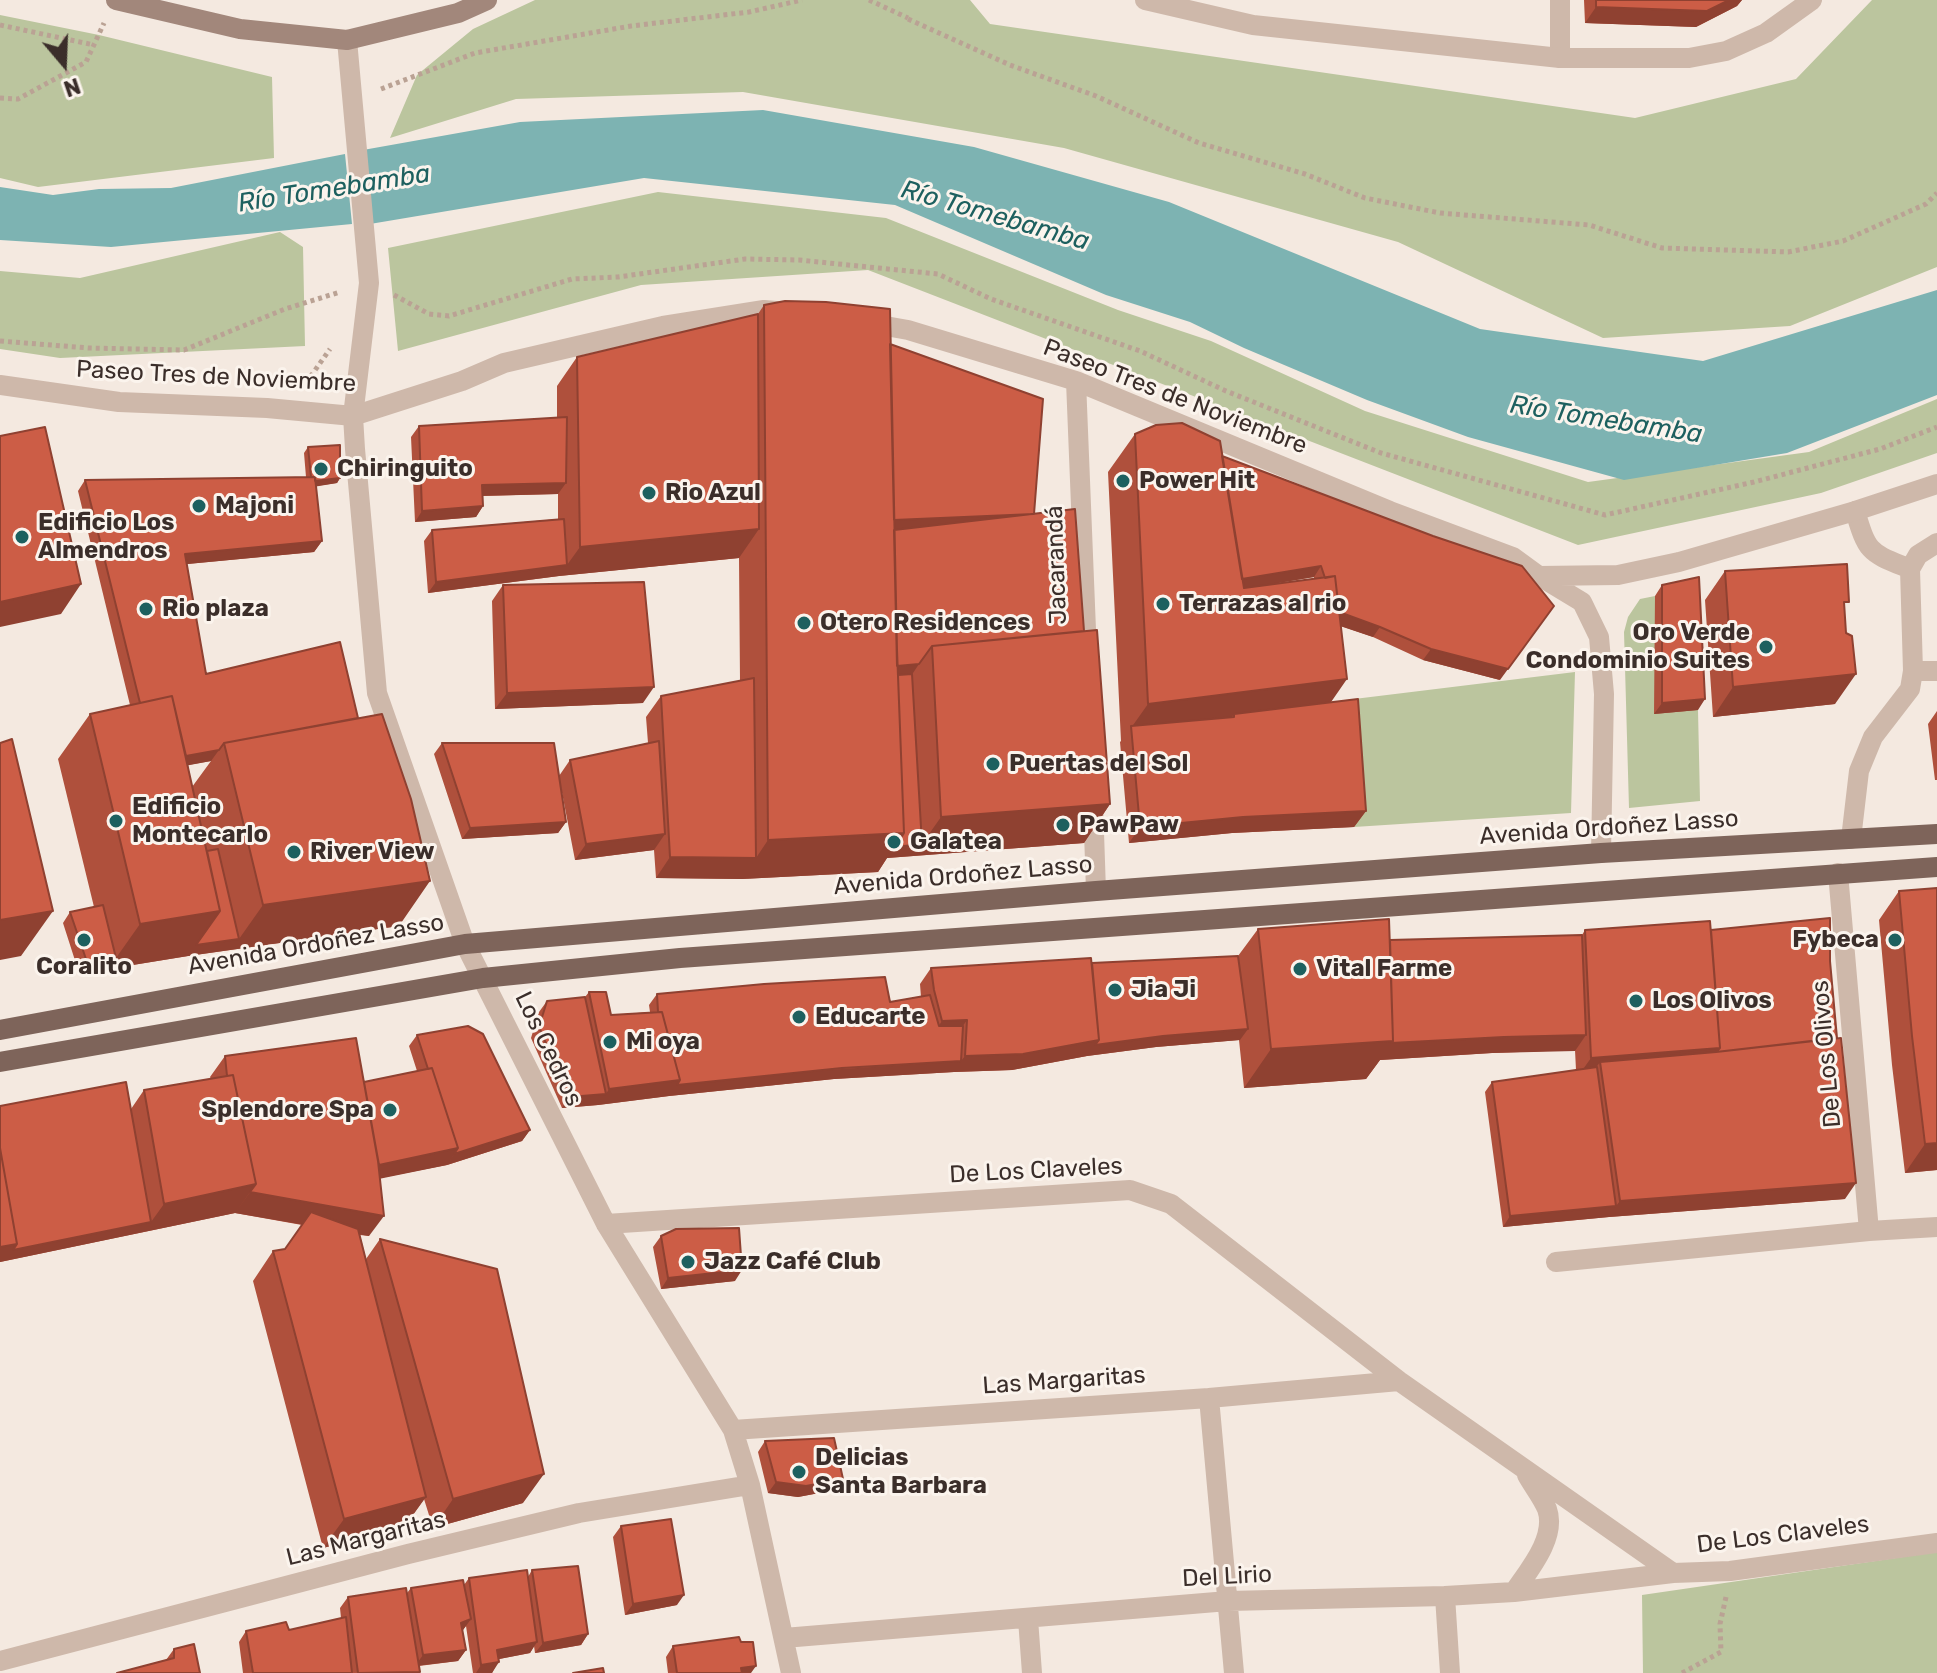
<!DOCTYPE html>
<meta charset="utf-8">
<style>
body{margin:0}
#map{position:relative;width:1937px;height:1673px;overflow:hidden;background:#f4e9e0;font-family:Rubik,sans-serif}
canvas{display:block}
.north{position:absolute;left:24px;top:24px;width:80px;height:80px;-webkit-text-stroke:6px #fbf4ed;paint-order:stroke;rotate:161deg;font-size:22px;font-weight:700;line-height:32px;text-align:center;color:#3b2e2a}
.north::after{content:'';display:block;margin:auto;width:28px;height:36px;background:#3b2e2a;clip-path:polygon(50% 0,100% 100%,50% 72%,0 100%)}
</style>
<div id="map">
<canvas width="1937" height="1673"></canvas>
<div class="north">N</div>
</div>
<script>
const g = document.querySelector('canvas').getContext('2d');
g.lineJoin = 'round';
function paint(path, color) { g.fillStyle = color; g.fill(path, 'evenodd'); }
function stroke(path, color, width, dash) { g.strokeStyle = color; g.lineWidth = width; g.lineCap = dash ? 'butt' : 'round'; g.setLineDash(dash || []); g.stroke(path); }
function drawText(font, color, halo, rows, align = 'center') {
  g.font = font + ' Rubik,sans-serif'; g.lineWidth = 6; g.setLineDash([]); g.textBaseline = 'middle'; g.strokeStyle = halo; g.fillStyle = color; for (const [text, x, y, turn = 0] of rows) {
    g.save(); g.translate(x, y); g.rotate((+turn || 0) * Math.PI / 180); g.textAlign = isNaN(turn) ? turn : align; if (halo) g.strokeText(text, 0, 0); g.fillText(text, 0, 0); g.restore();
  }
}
const green = new Path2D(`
 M535,0h435l20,24 645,94 161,-39 76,-79h65v267l-147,59 -187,12 -205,-96 -334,-94 -321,-56 -227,7 -126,39 27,-63 56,-46z
 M0,15l99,20 173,42 2,81 -236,29 -38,-9z
 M658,192l228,26 232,92 93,31 154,70 223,71 221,-30 128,-53v54l-116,40 -243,52 -710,-275 -227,15 -243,66 -10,-103z
 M280,232l23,15 2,99 -245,12 -60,-9v-78l80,7z
 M1655,596l43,114 2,91 -71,7 -5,-176 4,-15 12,-18z
 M1575,672l-4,141 -217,14 -8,-127z
 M1937,1552v121h-294l-1,-78z`);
const water = new Path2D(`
 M763,110l211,37 195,55 311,127 223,32 234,-71v105l-150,58 -163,27 -156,-43 -101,-37 -123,-52 -54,-26 -84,-27 -211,-90 -251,-27 -280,47 -1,-75 157,-28z
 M345,154l7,70 -241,23 -111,-7v-53l53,8 46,-6 72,-1z`);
const path = new Path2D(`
 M869,0l39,18
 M908,19l102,46 86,31 103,47 106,31 60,24 75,15 149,12 73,23 126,4 55,-11 83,-37 11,-11
 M0,25l94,20
 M381,89l94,-36 156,-27 118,-14 53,-12
 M0,98l18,1 68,-37 18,-39
 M394,295l35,19 20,2 123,-37 46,-2 127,-18 54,1 139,14 53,25 149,52 86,40 155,62 224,62 149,-33 126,-33 57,-22
 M0,341l89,7 95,2 101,-41 55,-17
 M306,383l24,-34
 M1682,1673l39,-21 -1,-28 6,-27`);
const service = new Path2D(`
 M1855,511c13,43 14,41 55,58
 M1913,671h24
 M1851,839l8,-68 14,-34 37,-48 3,-18 -3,-102 8,-14 19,-12`);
const minor = new Path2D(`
 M347,40l22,243 -16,133 2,33 22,244 88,251 141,280 127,206 17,55 41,188
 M1560,58v-58
 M863,322l45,8 168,51 314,130 123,46 26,19 79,-1 61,-13 176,-51 82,-27
 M1076,381l11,274
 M0,385l119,17 148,6 86,8 109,-35 42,-18 159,-37 101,-16 24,2
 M1539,576l43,26 17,35 5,57 -3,159
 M1093,803l3,88
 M1838,873l31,358
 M606,1224l524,-34 41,14 228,177 274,192
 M1556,1262l313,-31 68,-4
 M1209,1398l25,275
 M733,1430l476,-32 190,-17
 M1514,1592c15,-22 43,-55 33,-83 -5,-12 -14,-23 -20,-34
 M1445,1596l5,77
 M1028,1619l4,54
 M784,1638l444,-37 217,-5 69,-4 159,-19 57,-2 207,-28
 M0,1661l408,-107 171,-41 171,-28`);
const tertiary = new Path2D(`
 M1145,0l108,25 307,33h129l37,-7 40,-18 46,-33`);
const secondary = new Path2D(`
 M116,0l124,29 107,11 111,-27 29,-13`);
const primary = new Path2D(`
 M0,1030l465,-86 631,-53 505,-38 336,-19
 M0,1062l483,-84 197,-20 1257,-91`);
const wall = new Path2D(`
 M1584,0h158l-5,6 -41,21 -111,-4z
 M764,305l126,39 144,170 50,117 26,173 -26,39 -197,15 -9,14 -136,7 -86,-1 -2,-28 -79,10 -16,-83 7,45 -8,11 -96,6 -28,-85 8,-11 117,33 11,-16 78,-17 -2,-26 15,-21 79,-15 -1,-123 -180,18 -131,17 -4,-52 8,-11 126,-11v-25l-75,2v10l-7,11 -61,5 -4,-85 8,-11 138,-8v-32l20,-29 181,-43z
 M1135,434l87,22 278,224 -77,-20 -50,-23 -32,-11 -10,76 35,109 -12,16 -122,6 -103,10 -9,-101 1,-1 -13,-269zM1314,577v2l-66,9z
 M308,447l32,31 -3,5 -21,3 6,55 -8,11 -127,12 19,110 193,252 -211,30 -80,13 -28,7 -17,-53 7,-11 24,-5 -36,-148 32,-45 40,-9 -52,-214 7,-11 221,-3 -2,-24zM211,761l-19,26 -4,-22z
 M1725,571l119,37 -9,96 -122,13 -8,-117z
 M503,585l140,118 -148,6 -3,-108z
 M1662,585l36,125 -44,4 1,-118z
 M1937,711v69h-2l-7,-56z
 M1899,891l38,279 -32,3 -13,-108 -13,-145z
 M1258,929l132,11 192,-5 3,-5h126l119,31 15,238 -236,18 -106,10 -18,-135 7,-10 84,-12 -1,-20 -83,3 -112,7 -14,19 -122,9 -5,-48 -83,7 -69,9 -75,14 -58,2 -120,7 -165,17 -71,9 -36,3 -31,-70 8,-26 8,-11 38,-4 4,-5 22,23 39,-3 -1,-7 8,-11 233,8 31,-5 -1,-13 11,-16 161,-5 146,-7z
 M417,1035l113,95 -8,11 -75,24 -67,13 -11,58 -9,-1 6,24 14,-20 143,264 -90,25 -9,-29 -19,27 -82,22 -70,-267 20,-30 12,-2 17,-24 -67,-12 -235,49v-156l131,3 13,-19 67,-11 -1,-2 15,-21 139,26 53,-11 -8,-25z
 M661,1236l74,45 -74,8 -8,-42z
 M765,1441l70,49 -37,7 -30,-4 -10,-41z
 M621,1526l56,79 -52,10 -12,-78z
 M532,1570l56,64 -7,11 -46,8 -1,-7 -4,7 -31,6 -7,14h-19l-7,-47 -4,5 4,19 -8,11 -39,5 1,7h-177l-4,-31 7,-11 43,-1 52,-12 -1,-10 8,-11 59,-4 4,-5 53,-3 5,-7 59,-1z
 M673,1646l78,27h-83l-2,-16z
 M174,1649l26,24 -34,-13z`);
const shadedWall = new Path2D(`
 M1729,0h13l-5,6 -41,21 -111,-4 11,-16z
 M340,478l-3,5 -30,5 4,-6z
 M566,483l-8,11 -83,2 7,-11z
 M483,506l-7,11 -61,5 7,-11z
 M1034,514l-7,10 -159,7 8,-11z
 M759,529l-20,29 -180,18 -131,17 8,-11 131,-17 13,-18z
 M322,541l-8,11 -137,13 8,-11z
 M1321,566l-7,11 -102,17 7,-11z
 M81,584l-20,30 -61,13v-25z
 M1554,606l-54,74 -77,-20 8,-11z
 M1335,611l45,16 -7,10 -45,-15z
 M919,664l-14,21 -21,-18z
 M1856,674l-21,30 -122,13 20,-30z
 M1347,679l-27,39 -86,-4 -11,15 -92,-1 17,-24z
 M654,687l-11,16 -148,6 12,-16z
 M1705,699l-7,11 -44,4 8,-11z
 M219,750l-8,11 -64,12 8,-11z
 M1110,804l-26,39 -197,15 -9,14 -136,7 -86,-1 14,-21 86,1 12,-18 136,-7 18,11 19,-27z
 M1366,811l-12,16 -122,6 -103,10 11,-16 103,-10z
 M566,822l-8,11 -96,6 8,-11z
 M665,834l-11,16 -79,10 11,-16z
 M430,881l-31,45 -211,30 -80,13 -28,7 8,-11 28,-7 24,-34 80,-13 19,28 24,-34z
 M53,911l-32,45 -21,4v-40z
 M967,1020l-11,16 -25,1 11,-16z
 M1248,1029l-8,11 -84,7 -69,9 -75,14 -58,2 -120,7 -165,17 -71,9 -36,3 7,-11 37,-3 3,-5 71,-9 281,-19 4,-5 134,-16z
 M1586,1035l-11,16 -83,2 -112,7 -14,19 -122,9 27,-39 122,-8z
 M1720,1048l-15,20 -105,-6 -11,16 -13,1 15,-21z
 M530,1130l-8,11 -75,24 7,-11z
 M1937,1143v27l-32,3 20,-29z
 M458,1148l-11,17 -83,17 11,-16z
 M1856,1183l-11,16 -236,18 -106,10 7,-11 106,-10 4,-5z
 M256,1184l-21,29 -235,49v-15l151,-25 13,-18z
 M250,1192l134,24 -15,20 -134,-23z
 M742,1270l-7,11 -74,8 7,-11z
 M544,1474l-21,29 -90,25 20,-29z
 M843,1479l-8,11 -37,7 -30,-4 8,-11z
 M426,1497l-21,29 -82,22 21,-29z
 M684,1595l-7,10 -52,10 8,-11z
 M471,1619l-8,11 -10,4 8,-11z
 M588,1634l-7,11 -46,8 8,-10z
 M537,1642l-7,11 -41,8 8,-11z
 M466,1650l-8,11 -43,5 8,-11z
 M499,1662l-7,11h-16l5,-8z
 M756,1666l-5,7h-14l4,-5z`);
const building = new Path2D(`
 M1596,0h133l-22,11 -111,-4z
 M785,301l41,1 64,7 7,341 7,183 -136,7 -4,-535z
 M758,314l1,215 -179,18 -3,-190z
 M890,344l153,55 -9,115 -140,6z
 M567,417l-1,66 -84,2 1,21 -61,5 -3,-85z
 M1182,423l38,18 24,147 91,-12 12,103 -199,25 -13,-270 21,-9z
 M45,427l36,157 -81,18v-166z
 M340,445v33l-25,3v-4h-4l-3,-30z
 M1222,456l211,80 89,30 32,40 -46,63 -77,-20 -51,-22 -41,-15 -4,-36 -10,2 -4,-12 -79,13z
 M315,477l7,64 -137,13 21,120 134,-32 18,76 -134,25 -5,7 -33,6 -14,-60 -32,7 -55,-223z
 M1075,509l9,122 -152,15 -13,18 -22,2 -3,-136z
 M564,519l3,46 -131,17 -4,-52z
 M1847,564l2,38h-5l2,31 6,3 4,38 -123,13 -8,-116z
 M1699,577l6,122 -43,4v-118z
 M644,582l10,105 -147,6 -4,-108z
 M1097,630l13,174 -169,13 -9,-171z
 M912,674l10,170 -27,3 9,-14 -6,-158z
 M754,678l2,180 -86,-1 -9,-161z
 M172,696l48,215 -80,13 -50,-210z
 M1358,699l8,112 -123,6 -103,10 -9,-101 103,-9v-3z
 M382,714l29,85 19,82 -167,24 -39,-162z
 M12,739l41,172 -53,9v-177z
 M659,741l6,93 -79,10 -16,-84z
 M442,743h112l12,79 -96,6z
 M218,849l21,90 -43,6 24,-34 -13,-60z
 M1937,888v255l-12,1 -13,-108 -13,-145z
 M103,905l13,53 -28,7 -18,-53z
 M1830,918v43l7,77 -121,14 4,-4 -9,-118z
 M1389,919l4,122 -122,8 -13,-120z
 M1710,921l10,127 -129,10 -6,-128z
 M1582,935l4,100 -82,2 -113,6 2,-2 -3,-101z
 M1238,956l10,73 -85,7 -68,9 4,-5 -7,-77z
 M1091,958l8,82 -76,14 -58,2 2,-36 -25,1 -8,-31 -3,-22z
 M885,977l5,25 40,-7 9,31h24l-2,35 -119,7 -165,17 3,-5 -18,-68h-4l-1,-18 107,-10z
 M589,992h17l5,23 51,-3 18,68 -71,9z
 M585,997l21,97 -37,3 -30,-70 8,-26z
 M468,1026l15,8 47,96 -76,24 4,-6 -26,-80 -4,1 -11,-34z
 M356,1038l22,123 6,55 -134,-24 6,-8 -23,-109 -6,1 -2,-20z
 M1841,1038l15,145 -236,18 -20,-139 116,-10z
 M1597,1067l19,139 -106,10 -18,-134z
 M432,1068l26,80 -79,17 -15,-83z
 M233,1075l23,109 -92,20 -20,-114z
 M126,1082l25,140 -138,28 4,-6 -17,-96v-42z
 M0,1148l17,96 -17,3z
 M311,1212l47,17 68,268 -82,22 -71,-268 12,-2z
 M739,1228l3,42 -74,8 -7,-42 15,-7z
 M380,1239l117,30 47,205 -91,25z
 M834,1438l9,41 -37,7 -30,-4 -11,-41z
 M671,1519l13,76 -51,9 -12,-78z
 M578,1566l10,68 -45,9 -11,-73z
 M527,1570l10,72 -40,8 2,12 -18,3 -12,-87z
 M463,1580l8,39 -10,4 5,27 -43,5 -12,-67z
 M406,1588l14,84 -62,1 -10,-76z
 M346,1617l6,56h-99l-7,-42 40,-9 3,8z
 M739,1637l2,5h12l3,24 -15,2 1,5h-65l-4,-27z
 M194,1644l6,29h-83l57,-15v-9z
 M603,1668l1,5h-31z`);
const markers = [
 [321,469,8,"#1d605f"],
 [1123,481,8,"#1d605f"],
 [649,493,8,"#1d605f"],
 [199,506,8,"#1d605f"],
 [22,537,8,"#1d605f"],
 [1163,604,8,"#1d605f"],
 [146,609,8,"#1d605f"],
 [804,623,8,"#1d605f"],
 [1766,647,8,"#1d605f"],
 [993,764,8,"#1d605f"],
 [116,821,8,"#1d605f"],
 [1063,825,8,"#1d605f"],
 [894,842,8,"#1d605f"],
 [294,852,8,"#1d605f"],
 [84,940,8,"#1d605f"],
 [1895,940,8,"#1d605f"],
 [1300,969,8,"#1d605f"],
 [1115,990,8,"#1d605f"],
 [1636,1001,8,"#1d605f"],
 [799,1017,8,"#1d605f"],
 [610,1042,8,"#1d605f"],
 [390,1110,8,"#1d605f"],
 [688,1262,8,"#1d605f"],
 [799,1472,8,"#1d605f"]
];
const streetNames = [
 ["Paseo Tres de Noviembre",216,377,3],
 ["Paseo Tres de Noviembre",1175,397,21],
 ["Jacarandá",1057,565,-92],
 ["Avenida Ordoñez Lasso",1609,828,-4],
 ["Avenida Ordoñez Lasso",963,876,-5],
 ["Avenida Ordoñez Lasso",316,945,-10],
 ["Los Cedros",548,1049,64],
 ["De Los Olivos",1827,1054,-95],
 ["De Los Claveles",1036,1171,-3],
 ["Las Margaritas",1064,1381,-4],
 ["De Los Claveles",1783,1535,-7],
 ["Las Margaritas",366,1539,-14],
 ["Del Lirio",1227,1577,-3]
];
const poiNames = [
 ["Chiringuito",337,469],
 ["Power Hit",1139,481],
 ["Rio Azul",665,493],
 ["Majoni",215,506],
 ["Edificio Los",38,523],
 ["Almendros",38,551],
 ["Terrazas al rio",1179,604],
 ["Rio plaza",162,609],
 ["Otero Residences",820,623],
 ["Oro Verde",1750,633,"right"],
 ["Condominio Suites",1750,661,"right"],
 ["Puertas del Sol",1009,764],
 ["Edificio",132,807],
 ["Montecarlo",132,835],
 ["PawPaw",1079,825],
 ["Galatea",910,842],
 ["River View",310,852],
 ["Fybeca",1879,940,"right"],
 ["Coralito",84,967,"center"],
 ["Vital Farme",1316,969],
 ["Jia Ji",1131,990],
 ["Los Olivos",1652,1001],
 ["Educarte",815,1017],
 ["Mi oya",626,1042],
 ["Splendore Spa",374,1110,"right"],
 ["Jazz Café Club",704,1262],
 ["Delicias",815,1458],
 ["Santa Barbara",815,1486]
];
const waterNames = [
 ["Río Tomebamba",334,189,-9],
 ["Río Tomebamba",995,216,16],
 ["Río Tomebamba",1606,420,9]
];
paint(green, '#bbc59e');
paint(water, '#7db3b2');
stroke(path, '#baa294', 5, [4, 4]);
stroke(service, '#ceb8aa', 20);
stroke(minor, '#ceb8aa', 20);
stroke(tertiary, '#ceb8aa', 20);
stroke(secondary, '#a2877b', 20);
stroke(primary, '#7e645a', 20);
paint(wall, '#af503c');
paint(shadedWall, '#8f4131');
paint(building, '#cc5d46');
stroke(building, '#8f4131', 2);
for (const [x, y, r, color] of markers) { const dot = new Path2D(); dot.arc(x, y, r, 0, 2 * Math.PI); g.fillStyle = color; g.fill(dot); stroke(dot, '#fbf4ed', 3); }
drawText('24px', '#3b2e2a', '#fbf4ed', streetNames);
drawText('bold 24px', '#3b2e2a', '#fbf4ed', poiNames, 'left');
drawText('italic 26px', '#1d605f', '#fbf4ed', waterNames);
</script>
